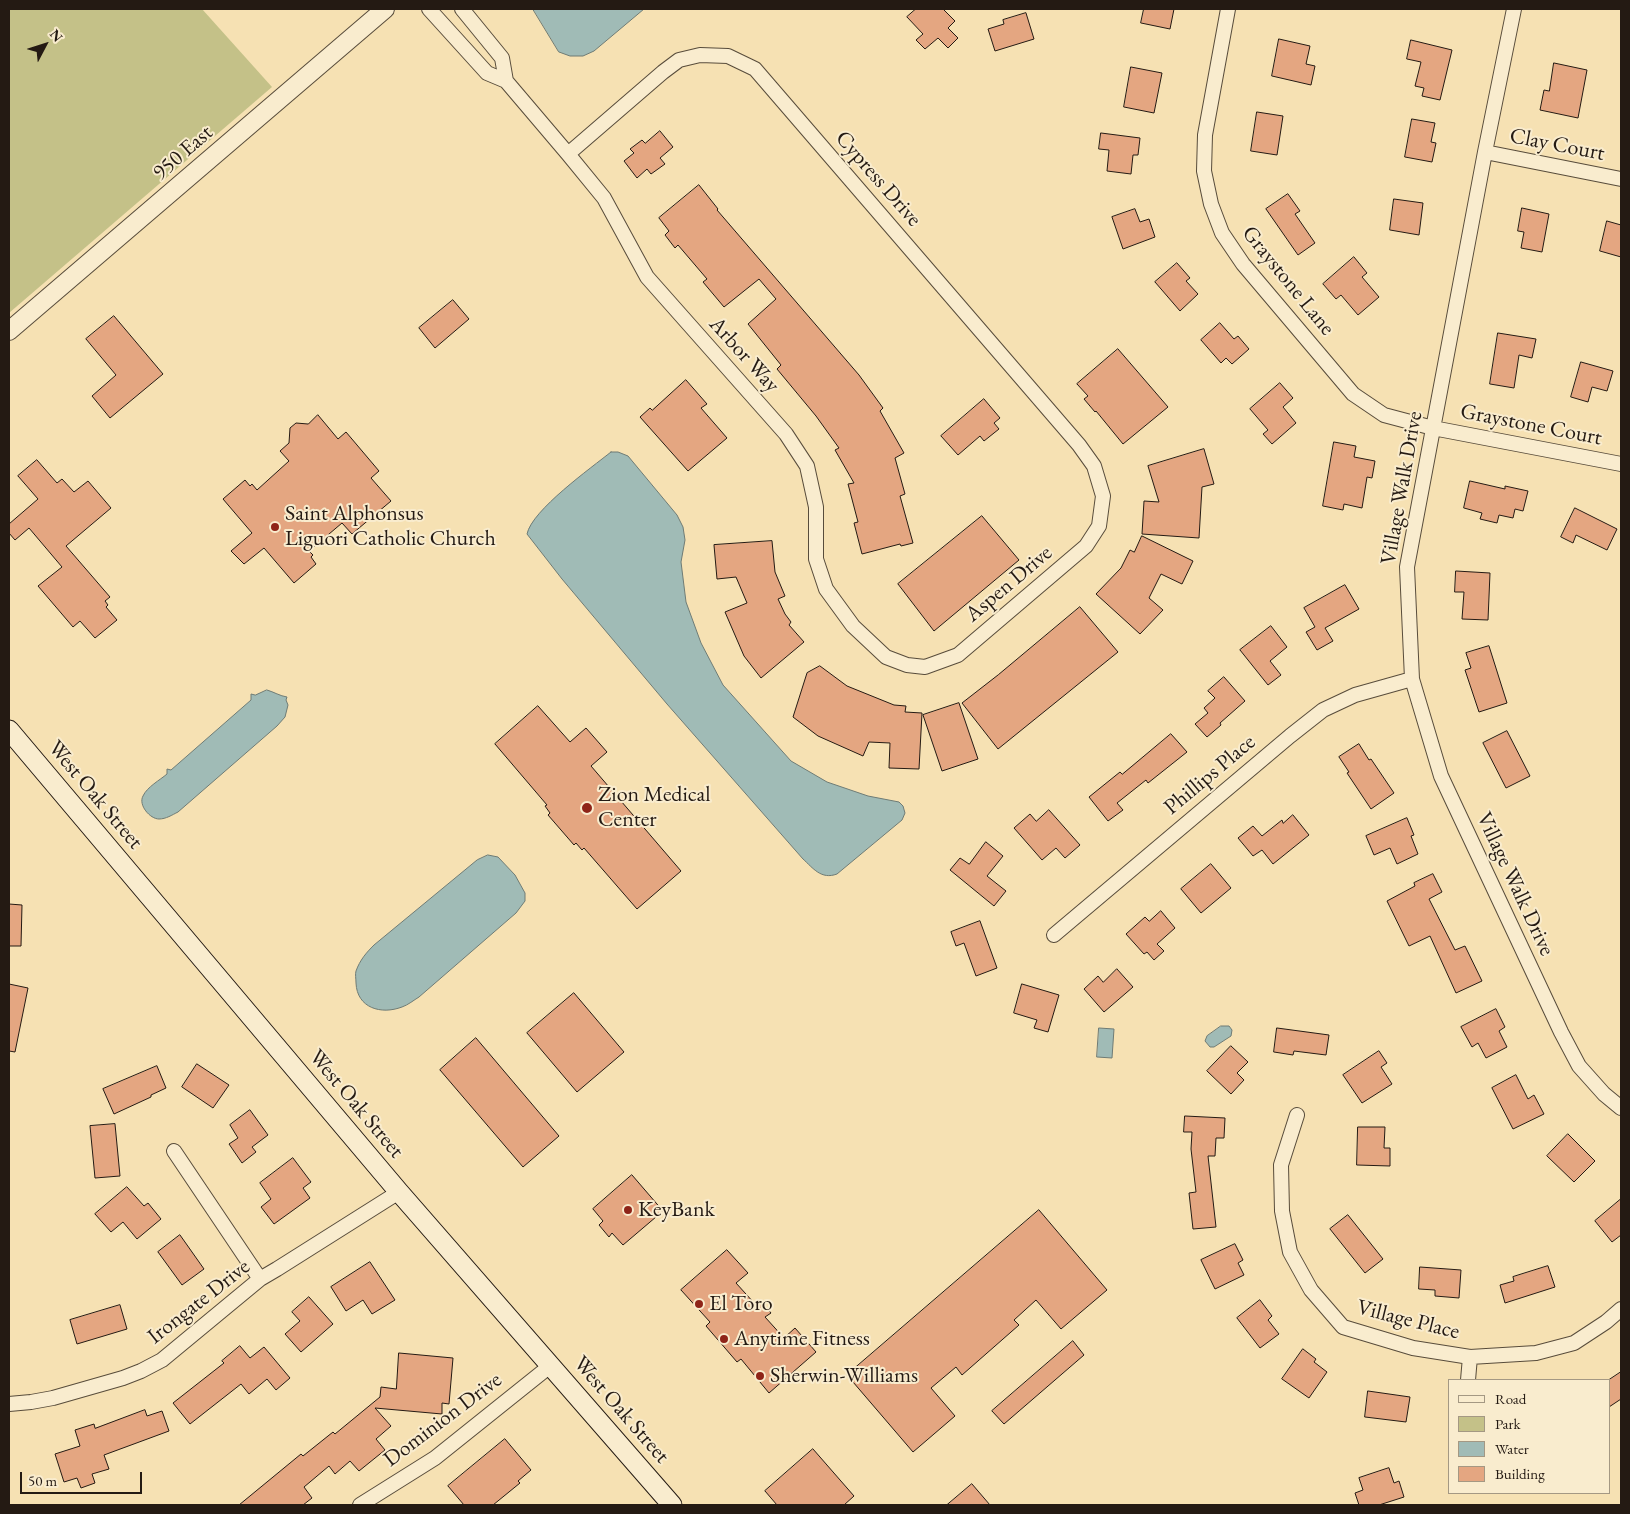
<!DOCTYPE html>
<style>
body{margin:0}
#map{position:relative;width:1630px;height:1514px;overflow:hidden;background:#f6e1b3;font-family:"EB Garamond",serif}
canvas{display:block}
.frame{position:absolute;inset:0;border:10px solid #241a13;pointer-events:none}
.legend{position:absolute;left:1448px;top:1379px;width:162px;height:115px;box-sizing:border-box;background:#f9ecce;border:1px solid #a49883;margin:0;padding:6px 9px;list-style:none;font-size:15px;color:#241a13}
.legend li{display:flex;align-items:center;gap:10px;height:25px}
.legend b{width:25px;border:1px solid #a49883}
.north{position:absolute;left:20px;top:20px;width:50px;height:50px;-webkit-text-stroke:4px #f9ecce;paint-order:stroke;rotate:50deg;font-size:14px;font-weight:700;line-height:20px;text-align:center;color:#241a13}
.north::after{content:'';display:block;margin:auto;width:18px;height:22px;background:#241a13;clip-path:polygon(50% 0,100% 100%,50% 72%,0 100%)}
.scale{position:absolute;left:20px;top:1472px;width:122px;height:22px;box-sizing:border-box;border:2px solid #241a13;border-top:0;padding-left:6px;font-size:15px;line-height:18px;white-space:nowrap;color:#241a13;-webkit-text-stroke:4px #f9ecce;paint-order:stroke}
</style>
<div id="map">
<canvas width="1630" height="1514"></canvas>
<div class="frame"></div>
<ul class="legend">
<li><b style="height:6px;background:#f9ecce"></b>Road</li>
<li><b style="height:14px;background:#c4c188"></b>Park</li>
<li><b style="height:14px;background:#a0bbb6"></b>Water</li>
<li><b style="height:14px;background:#e4a681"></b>Building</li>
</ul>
<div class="north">N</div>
<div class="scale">50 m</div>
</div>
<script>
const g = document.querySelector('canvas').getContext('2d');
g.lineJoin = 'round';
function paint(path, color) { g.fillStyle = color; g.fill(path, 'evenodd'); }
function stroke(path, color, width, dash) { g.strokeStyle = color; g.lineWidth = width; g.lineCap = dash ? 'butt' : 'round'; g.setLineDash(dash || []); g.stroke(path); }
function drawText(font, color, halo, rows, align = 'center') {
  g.font = font + ' "EB Garamond",serif'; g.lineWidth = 4; g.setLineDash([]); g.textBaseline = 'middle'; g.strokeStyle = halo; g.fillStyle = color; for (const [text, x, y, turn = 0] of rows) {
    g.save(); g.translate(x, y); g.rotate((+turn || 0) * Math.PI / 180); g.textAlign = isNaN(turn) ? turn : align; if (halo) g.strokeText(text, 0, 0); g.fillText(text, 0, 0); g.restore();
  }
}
const green = new Path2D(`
 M9,9h193l70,78 -263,226z`);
const water = new Path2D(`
 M533,9h111l-50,42 -11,5h-13l-11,-4z
 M611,452h7l10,4 49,59 6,12 2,13 -4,22 5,40 15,41 22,42 68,76 36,21 41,14 31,6 4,4 2,7 -3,7 -65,54c-16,6 -24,-6 -34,-15l-136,-155 -105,-125 -35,-45c5,-24 64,-66 84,-82z
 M267,690c7,2 13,6 20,7l-1,3 2,5 -3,12 -8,9 -99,86c-6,3 -12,7 -19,7 -9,0 -21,-14 -16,-23 4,-9 17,-16 24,-22v-5l4,1 80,-70v-6l4,1z
 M488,855l10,2 17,18 10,18v8l-9,12 -97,84c-5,3 -11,8 -17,10 -21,8 -45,1 -46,-24 0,-4 -1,-9 0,-12 4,-11 10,-18 18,-26l103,-85z
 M1221,1026h8l3,4 -1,6 -17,11h-4l-5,-6 2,-5z
 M1099,1028l15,1 -2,29 -15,-1z`);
const building = new Path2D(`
 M916,9h27l12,12 -7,7 10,10 -10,10 -10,-10 -13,11 -9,-9 7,-6 -16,-17z
 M1144,9h30l-4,20 -29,-6z
 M1026,13l8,26 -39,12 -7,-22 16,-5 -1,-4z
 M1279,39l31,7 -4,18 9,2 -4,19 -39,-9z
 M1411,40l41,10 -12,50 -18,-4 2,-8 -9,-2 6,-24 -14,-3z
 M1554,63l33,7 -9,48 -38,-8 4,-20 5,1z
 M1131,67l31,6 -8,40 -30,-6z
 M1257,112l26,4 -6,39 -26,-4z
 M1412,119l23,4 -4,19 5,1 -4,19 -27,-5z
 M660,131l13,16 -13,11 5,6 -14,10 -4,-5 -10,9 -13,-17 10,-8 -4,-4 12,-9 3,3z
 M1101,133l39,5 -2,17h-5l-2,19 -24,-3 2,-21 -10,-1z
 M699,185l19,24 -1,1 142,165 24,33 -3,3 24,42 -9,5 10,36 -5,2 13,47 -12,3 -1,-2 -38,10 -8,-31 4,-1 -10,-38 6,-1 -19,-33 4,-2 -23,-32 -39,-47 4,-4 -33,-41 28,-25 -17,-20 -35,28 -21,-25 4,-3 -29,-34 -3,3 -10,-13 4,-4 -10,-13z
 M1288,194l12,17 -5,3 20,29 -17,12 -32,-46z
 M1394,199l29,4 -4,32 -29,-5z
 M1522,208l27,6 -7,38 -21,-4 3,-16 -6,-1z
 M1135,209l5,13 9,-3 6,18 -32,12 -11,-32z
 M1607,221l14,4v32l-21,-6z
 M1354,257l13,16 -5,4 17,20 -21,18 -17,-20 -5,4 -13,-15z
 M1177,263l13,15 -4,3 12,13 -18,17 -25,-29z
 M453,300l16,19 -34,29 -16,-20z
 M114,316l49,58 -53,44 -18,-22 24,-21 -30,-36z
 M1220,323l14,16 4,-3 11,13 -17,15 -6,-6 -5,5 -20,-23z
 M1498,333l38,6 -4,19 -13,-3 -5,33 -24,-4z
 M1118,349l50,58 -45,37 -27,-33 -1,1 -11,-13 4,-3 -11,-12z
 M1581,362l32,9 -6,20 -15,-4 -4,15 -17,-5z
 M686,380l21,24 -6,4 26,30 -39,33 -48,-54 10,-9 2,2z
 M1280,383l13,15 -10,9 13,16 -24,21 -9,-10 5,-4 -18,-21z
 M984,399l16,19 -6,5 5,6 -15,12 -4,-5 -22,19 -17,-19z
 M318,415l20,24 8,-7 33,39 -8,7 20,23 -39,33 -10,-11 -33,28 4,4 -2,2 5,7 -22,19 -30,-35 -20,16 -13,-13 21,-18 -29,-34 22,-19 5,6 2,-2 5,6 32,-29 -9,-10 9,-8 1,-15 6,-5 12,1z
 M1334,442l22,4 -2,11 21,4 -3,17 -5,-1 -5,31 -18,-4 -1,6 -20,-4z
 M1204,449l10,35 -12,3 -3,51 -57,-4 2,-33 15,1 -11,-36z
 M37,460l20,23 5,-4 12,13 14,-11 23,27 -45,38 44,51 -5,4 3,4 -2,2 11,13 -22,18 -15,-17 -7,6 -35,-41 24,-19 -33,-39 -14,12 -6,-7v-9l29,-25 -20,-23z
 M1470,481l35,8v-3l23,5 -5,20 -8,-2 -2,9 -14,-3 -2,8 -17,-4 2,-6 -18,-5z
 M1575,508l42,21 -10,21 -31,-15 -3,8 -12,-6z
 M982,516l37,44 -85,71 -36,-47z
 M1142,536l51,25 -11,23 -21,-10 -12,24 14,12 -23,24 -44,-40 25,-26 9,-18 4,2z
 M772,541l3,31 10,24 -7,3 7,15 6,8 -2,3 15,17 -43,36 -17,-22 -19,-44 22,-9 -11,-26 -19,2 -3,-34z
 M1456,571l34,2 -2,47 -26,-1 2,-27h-9z
 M1345,585l14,24 -34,19 8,13 -16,9 -11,-18 9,-5 -11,-19z
 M1080,607l38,45 -120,97 -36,-46 36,-28z
 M1271,626l16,21 -17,14 11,14 -13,10 -28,-35z
 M1489,646l18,57 -28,9 -14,-42 6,-2 -5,-15z
 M820,666l27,20 47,19 12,1 -1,6 17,1 -3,56 -30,-1 1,-25 -21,-1 -6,14 -45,-20 -25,-19 14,-44z
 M1224,677l21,24 -25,22 1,2 -14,12 -12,-13 13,-11 -4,-5 11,-10 -7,-7z
 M959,703l19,56 -36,12 -19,-56z
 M538,706l32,36 16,-14 21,24 -16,14 90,105 -44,38 -53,-61 -2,2 -6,-7 -2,2 -26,-30 2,-2 -5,-7 2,-1 -52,-61z
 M1507,731l23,45 -24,12 -23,-45z
 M1171,734l16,18 -39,31 -2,-3 -29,23 6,7 -15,11 -19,-24 31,-25 2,2z
 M1359,744l10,16 2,-1 23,34 -23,16 -24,-36 2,-1 -10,-15z
 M1049,810l31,35 -15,13 -9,-10 -14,12 -28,-32 16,-14 6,7z
 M1293,815l16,20 -36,29 -11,-14 -9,6 -15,-18 15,-12 9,10 20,-16 1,3z
 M1407,818l7,17 -3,1 7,18 -21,10 -7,-16 -16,7 -8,-19z
 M986,842l17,14 -16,20 19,15 -12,15 -44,-36 10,-12 9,6z
 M1211,864l20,24 -30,25 -20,-24z
 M1433,874l9,18 -13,7 26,51 10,-4 17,35 -26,12 -26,-57 -21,10 -22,-45 28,-15 -1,-3z
 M9,904l13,1 -1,41h-12z
 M1161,911l14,17 -18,16 7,7 -10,9 -7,-8 -3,2 -18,-20 19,-17 4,4z
 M980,921l17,47 -21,8 -12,-33 -8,3 -5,-14z
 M1117,969l16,18 -29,25 -20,-23 14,-13 5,6z
 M9,984l19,4 -13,64 -6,-1z
 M1022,984l37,11 -11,37 -14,-4 3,-8 -23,-7z
 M574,993l50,59 -47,40 -50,-59z
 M1496,1009l9,18 -6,4 8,16 -21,11 -8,-15 -6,4 -11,-20z
 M1277,1028l52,7 -3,20 -32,-4 -1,4 -19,-3z
 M476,1038l83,98 -36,31 -83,-97z
 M1231,1046l17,16 -11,11 7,7 -13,14 -24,-23z
 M1379,1051l8,12 -6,4 11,17 -30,19 -19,-28z
 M197,1064l32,21 -16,23 -31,-21z
 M157,1066l9,22 -15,7v2l-37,17 -11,-25z
 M1516,1075l12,24 6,-4 10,19 -31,15 -21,-41z
 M250,1110l18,25 -16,12 4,5 -14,11 -13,-19 9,-6 -8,-13z
 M1185,1116l40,2 -1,20h-8l-1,18h-7l8,71 -23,2 -4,-36 7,-1 -5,-43 1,-17h-8z
 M115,1124l5,52 -25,2 -5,-52z
 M1358,1127h27l-1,21h6v18l-33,-1z
 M1568,1134l27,27 -21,21 -27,-26z
 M293,1158l18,24 -8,6 7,10 -36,26 -13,-17 10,-8 -11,-16z
 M632,1175l31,36 -40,34 -11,-12 -3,4 -10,-12 4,-4 -10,-12z
 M127,1187l17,19 4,-3 13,16 -24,20 -14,-17 -12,10 -16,-18z
 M1621,1199v36l-9,7 -17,-21z
 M1039,1210l68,80 -46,39 -25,-29 -22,20 5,5 -57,50 -6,-8 -25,21 24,28 -42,36 -66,-77z
 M1348,1215l35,44 -18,14 -35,-44z
 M180,1235l24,34 -22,16 -24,-33z
 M1235,1244l8,16 -5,3 6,12 -29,14 -14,-29z
 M727,1250l21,23 -12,10 19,21 5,-4 11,13 -6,4 19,21 11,-10 21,24 -47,41 -28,-34 -4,3 -31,-36 4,-4 -29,-32z
 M370,1262l25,38 -23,14 -9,-14 -17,11 -15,-24z
 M1548,1266l7,21 -50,16 -5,-18 14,-4 -1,-4z
 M1420,1267l41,3 -2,28 -24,-2v-6l-16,-1z
 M309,1297l24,27 -32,28 -16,-18 15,-13 -8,-9z
 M1260,1300l12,16 -4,4 11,14 -19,14 -23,-30z
 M120,1305l7,24 -50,15 -7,-24z
 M1073,1341l11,14 -80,69 -12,-13z
 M240,1346l10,12 14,-11 26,31 -14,12 -9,-11 -18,15 -8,-10 -51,40 -17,-21 51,-40 -2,-2z
 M1303,1349l13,10 -2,3 13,10 -18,26 -27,-19z
 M399,1353l54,5 -4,46 -7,-1v11l-67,-6 16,18 -15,13 9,11 -26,21 -9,-10 -15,13 -6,-8 -25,21 8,11 -9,7h-64l62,-51 2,2 30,-24 2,2 45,-37 1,-10 15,2z
 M1621,1372v27l-12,8v-27z
 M1368,1391l42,6 -4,25 -41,-5z
 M145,1410l2,6 15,-5 7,20 -65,24 5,14 -17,5 3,9 -14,5 -4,-10 -13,4 -9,-28 25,-8 -5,-16 19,-6 1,4z
 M505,1439l26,31 -13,11 2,2 -27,22h-29l-16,-19z
 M813,1449l41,47 -10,9h-67l-12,-14z
 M1389,1468l5,15 5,-2 5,16 -25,8h-20l-4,-12 8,-3 -4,-12z
 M972,1484l18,21h-43z`);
const minor = new Path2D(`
 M429,9l58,64 19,8 62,73 36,44 43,79 139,157 21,32 9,41v52l10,30 27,37 33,31 21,8 18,2 33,-12 128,-109 13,-20 4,-30 -9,-30 -15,-21 -324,-376 -27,-13 -28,-1 -21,5 -16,12 -95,82
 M462,9l40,49 4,23
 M1228,9l-23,126 -1,36 7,33 11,29 21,31 110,130 31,21 49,13 188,36
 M1514,9l-29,143 -78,415 5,112 29,97 120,256 18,34 25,28 17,14
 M1485,152l136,27
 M1054,935l236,-199 33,-26 32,-15 57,-16
 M1297,1115l-16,50 1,46 8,41 21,38 32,37 70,21 57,9 66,-4 38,-10 32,-21 15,-13
 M174,1151l86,128
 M1468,1380l2,-23
 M9,1404l22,-2 22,-4 70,-20 18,-7 21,-11 98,-81 17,-10 122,-77
 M360,1505l75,-47 115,-92`);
const tertiary = new Path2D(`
 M9,331l376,-322`);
const secondary = new Path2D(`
 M9,730l390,462 273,313`);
const markers = [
 [275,527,5,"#8f2418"],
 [587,808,6,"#8f2418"],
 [628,1210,5,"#8f2418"],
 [699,1304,5,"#8f2418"],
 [724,1339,5,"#8f2418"],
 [760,1376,5,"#8f2418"]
];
const streetNames = [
 ["Clay Court",1557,145,11],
 ["950 East",183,153,-41],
 ["Cypress Drive",878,179,49],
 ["Graystone Lane",1288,281,51],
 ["Arbor Way",744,355,48],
 ["Graystone Court",1531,425,11],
 ["Village Walk Drive",1402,488,-80],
 ["Aspen Drive",1009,584,-40],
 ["Phillips Place",1210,775,-40],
 ["West Oak Street",95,795,50],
 ["Village Walk Drive",1515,884,65],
 ["West Oak Street",356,1104,50],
 ["Irongate Drive",199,1302,-38],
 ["Village Place",1408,1320,14],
 ["West Oak Street",621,1410,49],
 ["Dominion Drive",443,1420,-37]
];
const poiNames = [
 ["Saint Alphonsus",285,514],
 ["Liguori Catholic Church",285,539],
 ["Zion Medical",598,795],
 ["Center",598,820],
 ["KeyBank",638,1210],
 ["El Toro",709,1304],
 ["Anytime Fitness",734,1339],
 ["Sherwin-Williams",770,1376]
];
paint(green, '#c4c188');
paint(water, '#a0bbb6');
stroke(water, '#6e7b75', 1);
paint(building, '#e4a681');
stroke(building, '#241a13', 1);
stroke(minor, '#584c3b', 16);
stroke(tertiary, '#584c3b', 20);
stroke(secondary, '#241a13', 21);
stroke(minor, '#f9ecce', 14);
stroke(tertiary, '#f9ecce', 18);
stroke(secondary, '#f9ecce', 19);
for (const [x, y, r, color] of markers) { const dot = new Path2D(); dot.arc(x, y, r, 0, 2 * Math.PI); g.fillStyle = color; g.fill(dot); stroke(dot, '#f9ecce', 2); }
drawText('22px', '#241a13', '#f9ecce', streetNames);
drawText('22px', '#241a13', '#f9ecce', poiNames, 'left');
</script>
